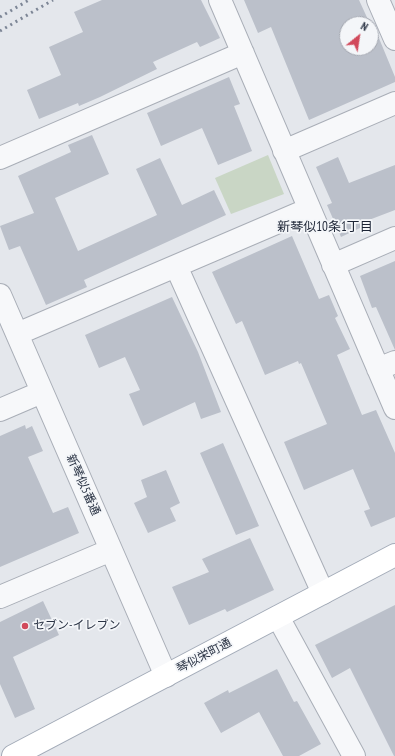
<!DOCTYPE html>
<meta charset="utf-8">
<style>
body{margin:0}
#map{position:relative;width:395px;height:756px;overflow:hidden;background:#e4e7ec;font-family:"PT Sans Narrow",sans-serif}
canvas{display:block}
.north{position:absolute;left:339px;top:16px;width:40px;height:40px;box-sizing:border-box;background:#f4f6f9;border:1px solid #a4a8b1;border-radius:50%;rotate:30deg;font-size:11px;font-weight:700;line-height:16px;text-align:center;color:#2b3445}
.north::after{content:'';display:block;margin:auto;width:14px;height:18px;background:#d1495b;clip-path:polygon(50% 0,100% 100%,50% 72%,0 100%)}
</style>
<div id="map">
<canvas width="395" height="756"></canvas>
<div class="north">N</div>
</div>
<script>
const g = document.querySelector('canvas').getContext('2d');
g.lineJoin = 'round';
function paint(path, color) { g.fillStyle = color; g.fill(path, 'evenodd'); }
function stroke(path, color, width, dash) { g.strokeStyle = color; g.lineWidth = width; g.lineCap = dash ? 'butt' : 'round'; g.setLineDash(dash || []); g.stroke(path); }
function drawText(font, color, halo, rows, align = 'center') {
  g.font = font + ' "PT Sans Narrow","Noto Sans JP",sans-serif'; g.lineWidth = 3.5; g.setLineDash([]); g.textBaseline = 'middle'; g.strokeStyle = halo; g.fillStyle = color; for (const [text, x, y, turn = 0] of rows) {
    g.save(); g.translate(x, y); g.rotate((+turn || 0) * Math.PI / 180); g.textAlign = isNaN(turn) ? turn : align; if (halo) g.strokeText(text, 0, 0); g.fillText(text, 0, 0); g.restore();
  }
}
const green = new Path2D(`
 M268,155l16,39 -53,20 -16,-36z`);
const building = new Path2D(`
 M102,0h99l19,38 -20,9 -3,-5 -44,20 4,7 -57,28 -21,9 -1,-3 -39,16 -12,-29 34,-15 -12,-28 34,-15 -9,-20z
 M244,0h115l11,24h-23v24h24v-21l2,5 3,-1 19,46v5l-86,38 -38,-93 -13,6z
 M229,77l11,27 -6,2 18,45 -34,14 -16,-37 -41,18 -14,-33z
 M92,135l17,39 -54,24 23,53 79,-36 -21,-46 24,-11 22,47 32,-15 12,25 -142,65 3,7 -41,18 -26,-59 -11,4 -9,-24 34,-13 -16,-37 53,-24 -3,-7z
 M338,157l11,26 46,-18v45l-34,13 1,4 -21,10 -14,-32 5,-2 -16,-36z
 M292,236l27,63 10,-4 9,21 -3,2 15,31 -13,6 25,60 14,-5 19,43v64l-24,10 -7,-16 6,-2 -17,-40 -49,21 -20,-48 43,-18 -26,-61 -2,1 -1,-3 -33,14 -23,-54 -6,3 -24,-52z
 M395,261v89l-19,-43 -4,1 -12,-32z
 M172,297l26,55 23,60 -20,7 -6,-17 -52,24 -14,-32 11,-4 -15,-33 -26,11 -14,-33z
 M25,425l1,4 6,-3 11,25 -15,6 25,56 15,-6 11,26 -79,34v-131z
 M223,443l36,83 -23,9 -36,-82z
 M166,470l14,33 -10,5 6,13 -28,12 -14,-30 13,-6 -6,-17z
 M250,538l24,52 -47,22 -2,-3 -36,16 -17,-38 37,-15 -7,-13z
 M43,601l16,34 -46,22 22,52 -20,9 -15,-34v-62z
 M395,605v151h-1l-44,-88 -18,10 -17,-33z
 M277,669l17,33 3,-1 24,43 -22,12h-16l-24,-44 -38,21 -17,-30 24,-13 1,3z`);
const minor = new Path2D(`
 M220,0l175,408
 M378,0l17,39
 M284,151l111,-48
 M0,158l243,-105
 M333,265l62,-27
 M176,266l147,327
 M0,295l166,381
 M17,334l292,-125
 M378,369l17,-7
 M0,410l42,-18
 M0,597l111,-47
 M278,617l76,139`);
const major = new Path2D(`
 M13,756l382,-201`);
const rail = new Path2D(`
 M0,17l29,-17
 M0,31l53,-31`);
const markers = [
 [25,626,4,"#d1495b"]
];
const streetNames = [
 ["新琴似5番通",83,485,66],
 ["琴似栄町通",204,656,-28]
];
const poiNames = [
 ["セブン-イレブン",33,626]
];
const neighbourhoodNames = [
 ["新琴似10条1丁目",325,227]
];
paint(green, '#c9d6c5');
paint(building, '#bbc0ca');
stroke(minor, '#a9aeb7', 24);
stroke(major, '#a3abb8', 24);
stroke(minor, '#f7f8fa', 22);
stroke(major, '#fff', 22);
stroke(rail, '#7d8696', 3, [2, 4]);
for (const [x, y, r, color] of markers) { const dot = new Path2D(); dot.arc(x, y, r, 0, 2 * Math.PI); g.fillStyle = color; g.fill(dot); stroke(dot, '#f4f6f9', 1.5); }
drawText('12px', '#2b3445', '#f4f6f9', streetNames);
drawText('12px', '#2b3445', '#f4f6f9', poiNames, 'left');
drawText('13px', '#1d2536', '#f4f6f9', neighbourhoodNames);
</script>
